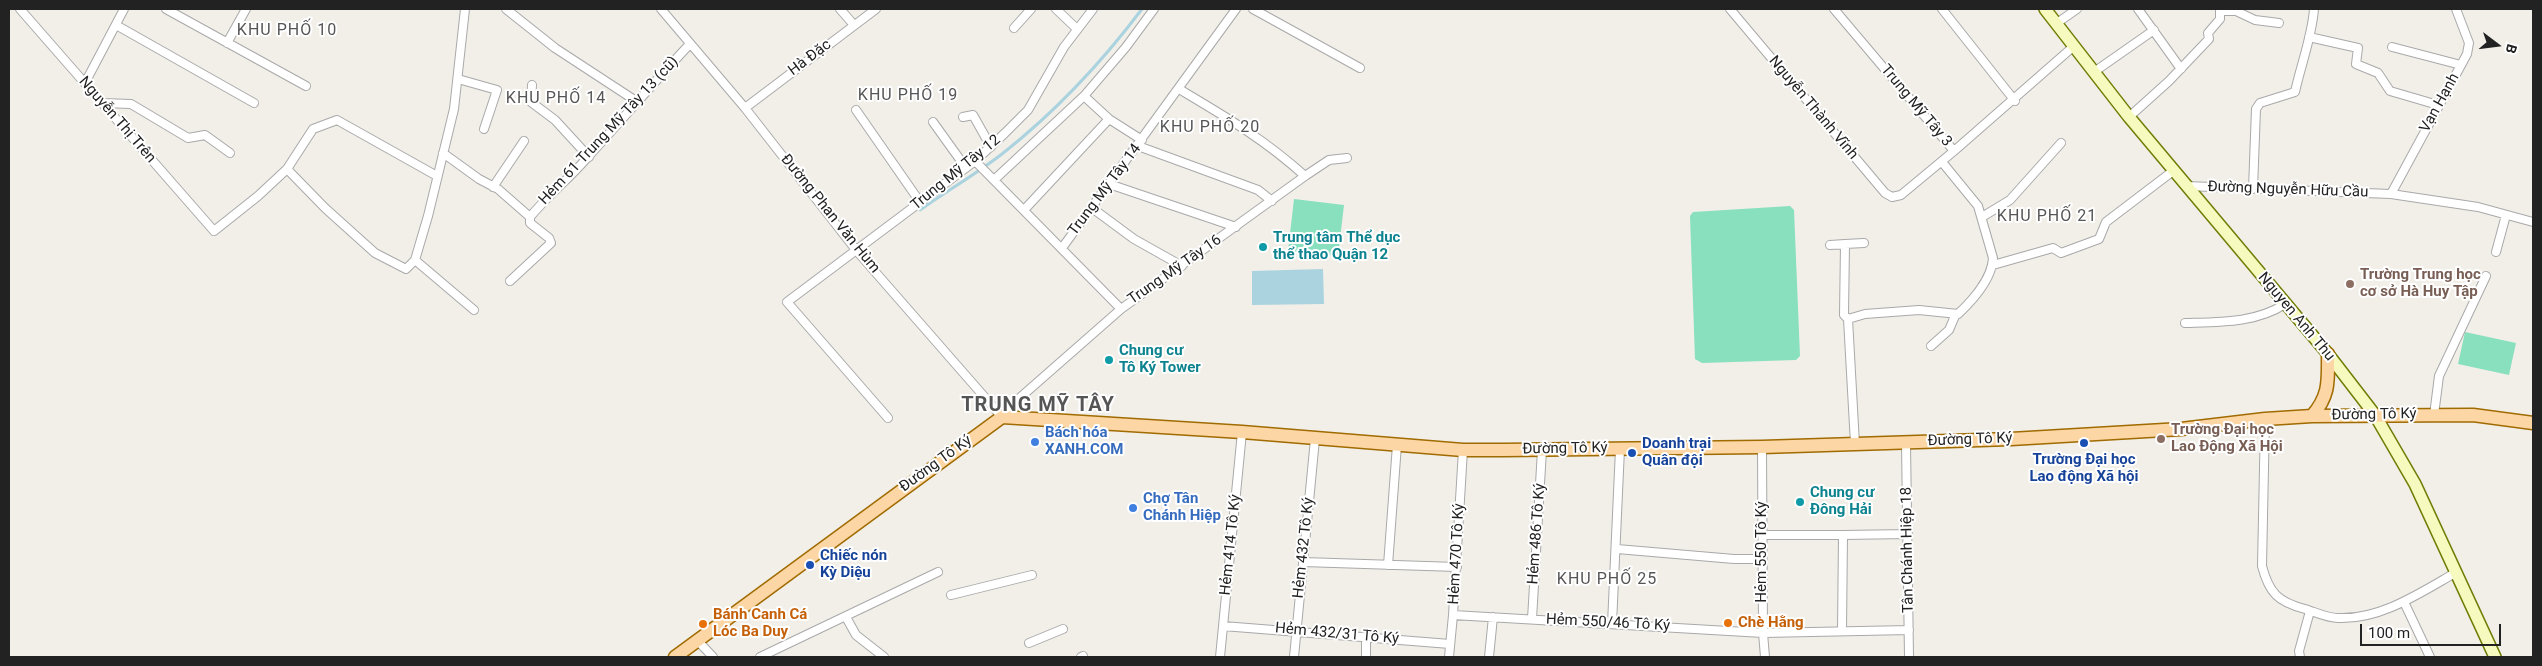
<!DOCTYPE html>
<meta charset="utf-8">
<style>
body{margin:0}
#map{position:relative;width:2542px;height:666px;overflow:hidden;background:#f2efe9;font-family:Roboto,sans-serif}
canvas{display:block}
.frame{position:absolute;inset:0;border:10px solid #222;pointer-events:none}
.north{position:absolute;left:2472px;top:20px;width:50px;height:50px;-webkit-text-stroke:4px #fff;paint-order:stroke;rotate:105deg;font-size:14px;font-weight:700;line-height:20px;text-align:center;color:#222}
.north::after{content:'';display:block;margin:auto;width:18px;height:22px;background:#222;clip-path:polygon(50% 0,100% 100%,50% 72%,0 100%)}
.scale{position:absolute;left:2360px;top:624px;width:141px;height:22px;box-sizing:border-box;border:2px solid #222;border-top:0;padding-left:6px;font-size:15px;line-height:18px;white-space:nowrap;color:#222;-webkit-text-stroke:4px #fff;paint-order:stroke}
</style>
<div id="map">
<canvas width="2542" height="666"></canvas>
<div class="frame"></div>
<div class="north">B</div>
<div class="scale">100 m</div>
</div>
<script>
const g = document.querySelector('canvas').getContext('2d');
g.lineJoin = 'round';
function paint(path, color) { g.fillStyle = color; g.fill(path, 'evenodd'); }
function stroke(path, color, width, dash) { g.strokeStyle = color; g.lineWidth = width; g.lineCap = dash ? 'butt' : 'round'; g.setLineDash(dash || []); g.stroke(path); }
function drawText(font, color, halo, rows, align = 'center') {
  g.font = font + ' Roboto,sans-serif'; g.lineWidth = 4; g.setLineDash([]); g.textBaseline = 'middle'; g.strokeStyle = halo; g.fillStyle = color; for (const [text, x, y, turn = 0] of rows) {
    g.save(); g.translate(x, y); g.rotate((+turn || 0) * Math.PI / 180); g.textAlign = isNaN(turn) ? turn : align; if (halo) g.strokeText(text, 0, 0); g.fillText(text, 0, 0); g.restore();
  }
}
const pitch = new Path2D(`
 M1294,199l50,6 -6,51 -50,-5z
 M1790,206l4,4 6,146 -4,4 -94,3 -7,-4 -5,-143 3,-4z
 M2465,332l51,11 -7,32 -51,-11z`);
const water = new Path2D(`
 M1323,269l1,35 -72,1v-34z`);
const stream = new Path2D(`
 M920,210c27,-19 56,-36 82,-56 52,-41 100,-92 140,-145`);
const street = new Path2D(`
 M20,9l194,222 44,-35 29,-27 26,-40 24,-9 100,56
 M166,9l140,77
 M506,9l49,39 81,53
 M661,9l84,99 111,142 146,167 13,-15 106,-93 184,-133 24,-16 18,-2
 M840,9l14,16
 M1056,9l21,20
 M1253,9l107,59
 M1730,9l155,184 7,4 9,-2 53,-44 -120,-142
 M1942,9l73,92
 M2138,9l43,60
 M2220,11h16l19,9 24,3
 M2057,23l20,-14
 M116,25l138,78
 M1014,28l17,-19
 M2309,37l49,11 -2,16 22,9 12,18 48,14
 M227,43l19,-34
 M2392,47l69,18
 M2094,72l60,-42
 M458,79l39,11 -13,39
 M85,83l39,-74
 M532,85l-1,17 24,18 34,37
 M1179,89c47,28 85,50 126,87
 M103,103l28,1 57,34 17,-3 25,18
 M745,108l131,-99
 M856,110l64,92
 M963,117l10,-2 18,32
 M2129,117l40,-36 40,-42 -1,-6 12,-14v-10
 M1109,119l-25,-23 42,-49 28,-38
 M933,122l33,46
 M1138,146l120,44 14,11
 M1954,151l120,-105
 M443,153l36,26 19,10 32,28v6l19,15 2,5 -41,38
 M975,161l146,148
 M287,169l38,39 50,45 31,16 9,-9 13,-44 26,-107 11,-100
 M994,180l90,-84
 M1109,184l127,43
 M2186,186l205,8 87,13 55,15
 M493,187l31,-46
 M2253,189l3,-80 4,-6 35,-11c6,-28 17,-55 19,-83
 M2391,194l76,-140 2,-11 -13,-34
 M1092,208l42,31 48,27
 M1024,210l85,-91 33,21
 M530,217c18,-22 38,-37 56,-58 35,-38 68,-77 103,-114
 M1982,217l28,-17 51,-57
 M1830,245l15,-1
 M1062,248l174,-239
 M2496,252l10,-37
 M415,260l59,50
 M1993,265l60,-17 8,5 38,-14 7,-17 67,-51
 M1848,319l-4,-4 1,-71 19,-1
 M2185,323c35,-1 71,0 100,-19
 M1931,346l18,-16 6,-14
 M2434,415l5,-39 47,-100
 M888,418l-101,-116 188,-141 30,-28 23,-23 36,-63 29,-38
 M2265,419l-3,147c7,27 16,36 43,43 10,3 22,9 33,9 42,2 82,-25 117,-45
 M1906,443l3,214
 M1855,444l-7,-125 17,-5 54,-4 39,4c15,-14 34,-36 35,-56l-15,-52 -36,-44
 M1762,447l1,186 2,24
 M1762,535h81
 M1617,549l117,10h28
 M1303,562l154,5
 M1388,565l9,-120
 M951,595l81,-20
 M2404,602l26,55
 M1453,615l310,18 146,-3
 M846,617l10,18 28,22
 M1532,619l10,-169
 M1612,624l8,-175
 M1223,626l227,18
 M1842,630l1,-95 65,-1
 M697,640l16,17
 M1029,643l34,-14
 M760,657l178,-85
 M1081,657l2,-1
 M1220,657l22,-225
 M1294,657l21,-218
 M1366,657v-20
 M1449,657l4,-42 10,-165
 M1489,657l4,-40
 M2300,657l-1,-6 11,-40`);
const secondary = new Path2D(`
 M2045,9l84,108 199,237 47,61 40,69 80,173`);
const primary = new Path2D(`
 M2312,416c18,-21 16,-35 16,-62
 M675,657l327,-240 240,15 221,18h41l258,-3 249,-8 170,-10 84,-10 47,-3 161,-1 60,8`);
const markers = [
 [1263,247,5,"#0f9aa8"],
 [2350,284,5,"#8d6e63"],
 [1109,360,5,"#0f9aa8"],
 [2161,439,5,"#8d6e63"],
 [1035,442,5,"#3f7fe0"],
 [2084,443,5,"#1a4fb4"],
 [1632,453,5,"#1a4fb4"],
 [1800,502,5,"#0f9aa8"],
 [1133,508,5,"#3f7fe0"],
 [810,565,5,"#1a4fb4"],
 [1728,623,5,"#e8710a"],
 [703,624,5,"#e8710a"]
];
const streetNames = [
 ["Hà Đặc",810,58,-37],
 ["Vạn Hạnh",2440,103,-61],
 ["Trung Mỹ Tây 3",1916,106,50],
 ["Nguyễn Thành Vĩnh",1813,108,50],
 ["Nguyễn Thị Trên",117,120,49],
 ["Hẻm 61 Trung Mỹ Tây 13 (cũ)",609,131,-47],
 ["Trung Mỹ Tây 12",956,173,-39],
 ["Trung Mỹ Tây 14",1105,190,-53],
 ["Đường Nguyễn Hữu Cầu",2288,190,2],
 ["Đường Phan Văn Hùm",830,214,51],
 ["Trung Mỹ Tây 16",1175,270,-35],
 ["Nguyen Anh Thu",2296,317,50],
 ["Đường Tô Ký",2374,415,-1],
 ["Đường Tô Ký",1970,440,-2],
 ["Đường Tô Ký",1565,449,-1],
 ["Đường Tô Ký",936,464,-36],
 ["Hẻm 486 Tô Ký",1537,534,-86],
 ["Hẻm 414 Tô Ký",1231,545,-84],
 ["Hẻm 432 Tô Ký",1304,548,-84],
 ["Tân Chánh Hiệp 18",1908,550,-91],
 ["Hẻm 550 Tô Ký",1762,552,-90],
 ["Hẻm 470 Tô Ký",1457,554,-87],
 ["Hẻm 550/46 Tô Ký",1608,623,3],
 ["Hẻm 432/31 Tô Ký",1337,634,5]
];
const cultureNames = [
 ["Trung tâm Thể dục",1273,238],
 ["thể thao Quận 12",1273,255],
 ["Chung cư",1119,351],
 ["Tô Ký Tower",1119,368],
 ["Chung cư",1810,493],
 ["Đông Hải",1810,510]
];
const educationNames = [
 ["Trường Trung học",2360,275],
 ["cơ sở Hà Huy Tập",2360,292],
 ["Trường Đại học",2171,430],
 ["Lao Động Xã Hội",2171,447]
];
const shopNames = [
 ["Bách hóa",1045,433],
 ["XANH.COM",1045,450],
 ["Chợ Tân",1143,499],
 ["Chánh Hiệp",1143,516]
];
const transitNames = [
 ["Doanh trại",1642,444],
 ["Quân đội",1642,461],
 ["Trường Đại học",2084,460,"center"],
 ["Lao động Xã hội",2084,477,"center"],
 ["Chiếc nón",820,556],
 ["Kỳ Diệu",820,573]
];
const foodNames = [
 ["Bánh Canh Cá",713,615],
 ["Lóc Ba Duy",713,632],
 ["Chè Hằng",1738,623]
];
const neighbourhoodNames = [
 ["KHU PHỐ 10",287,31],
 ["KHU PHỐ 19",908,96],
 ["KHU PHỐ 14",556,99],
 ["KHU PHỐ 20",1210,128],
 ["KHU PHỐ 21",2047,217],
 ["KHU PHỐ 25",1607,580]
];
const districtNames = [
 ["TRUNG MỸ TÂY",1038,406]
];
paint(pitch, '#88e0be');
paint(water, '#aad3df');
stroke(stream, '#aad3df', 3);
stroke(street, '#a9a9a9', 10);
stroke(secondary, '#707d05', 14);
stroke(primary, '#a06b00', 15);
stroke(street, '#fff', 8);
stroke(secondary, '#f7fabf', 11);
stroke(primary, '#fcd6a4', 12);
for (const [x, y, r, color] of markers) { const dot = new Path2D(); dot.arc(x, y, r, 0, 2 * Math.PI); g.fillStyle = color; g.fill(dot); stroke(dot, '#fff', 2); }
drawText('15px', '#222', '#fff', streetNames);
drawText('bold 15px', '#0d838f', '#fff', cultureNames, 'left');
drawText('bold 15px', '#785e54', '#fff', educationNames, 'left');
drawText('bold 15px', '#366cbe', '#fff', shopNames, 'left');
drawText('bold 15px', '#164399', '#fff', transitNames, 'left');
drawText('bold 15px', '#c56008', '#fff', foodNames, 'left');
g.letterSpacing = '1px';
drawText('16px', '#555', '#fff', neighbourhoodNames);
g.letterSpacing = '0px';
g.letterSpacing = '1px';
drawText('bold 20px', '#555', '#fff', districtNames);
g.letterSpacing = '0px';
</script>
